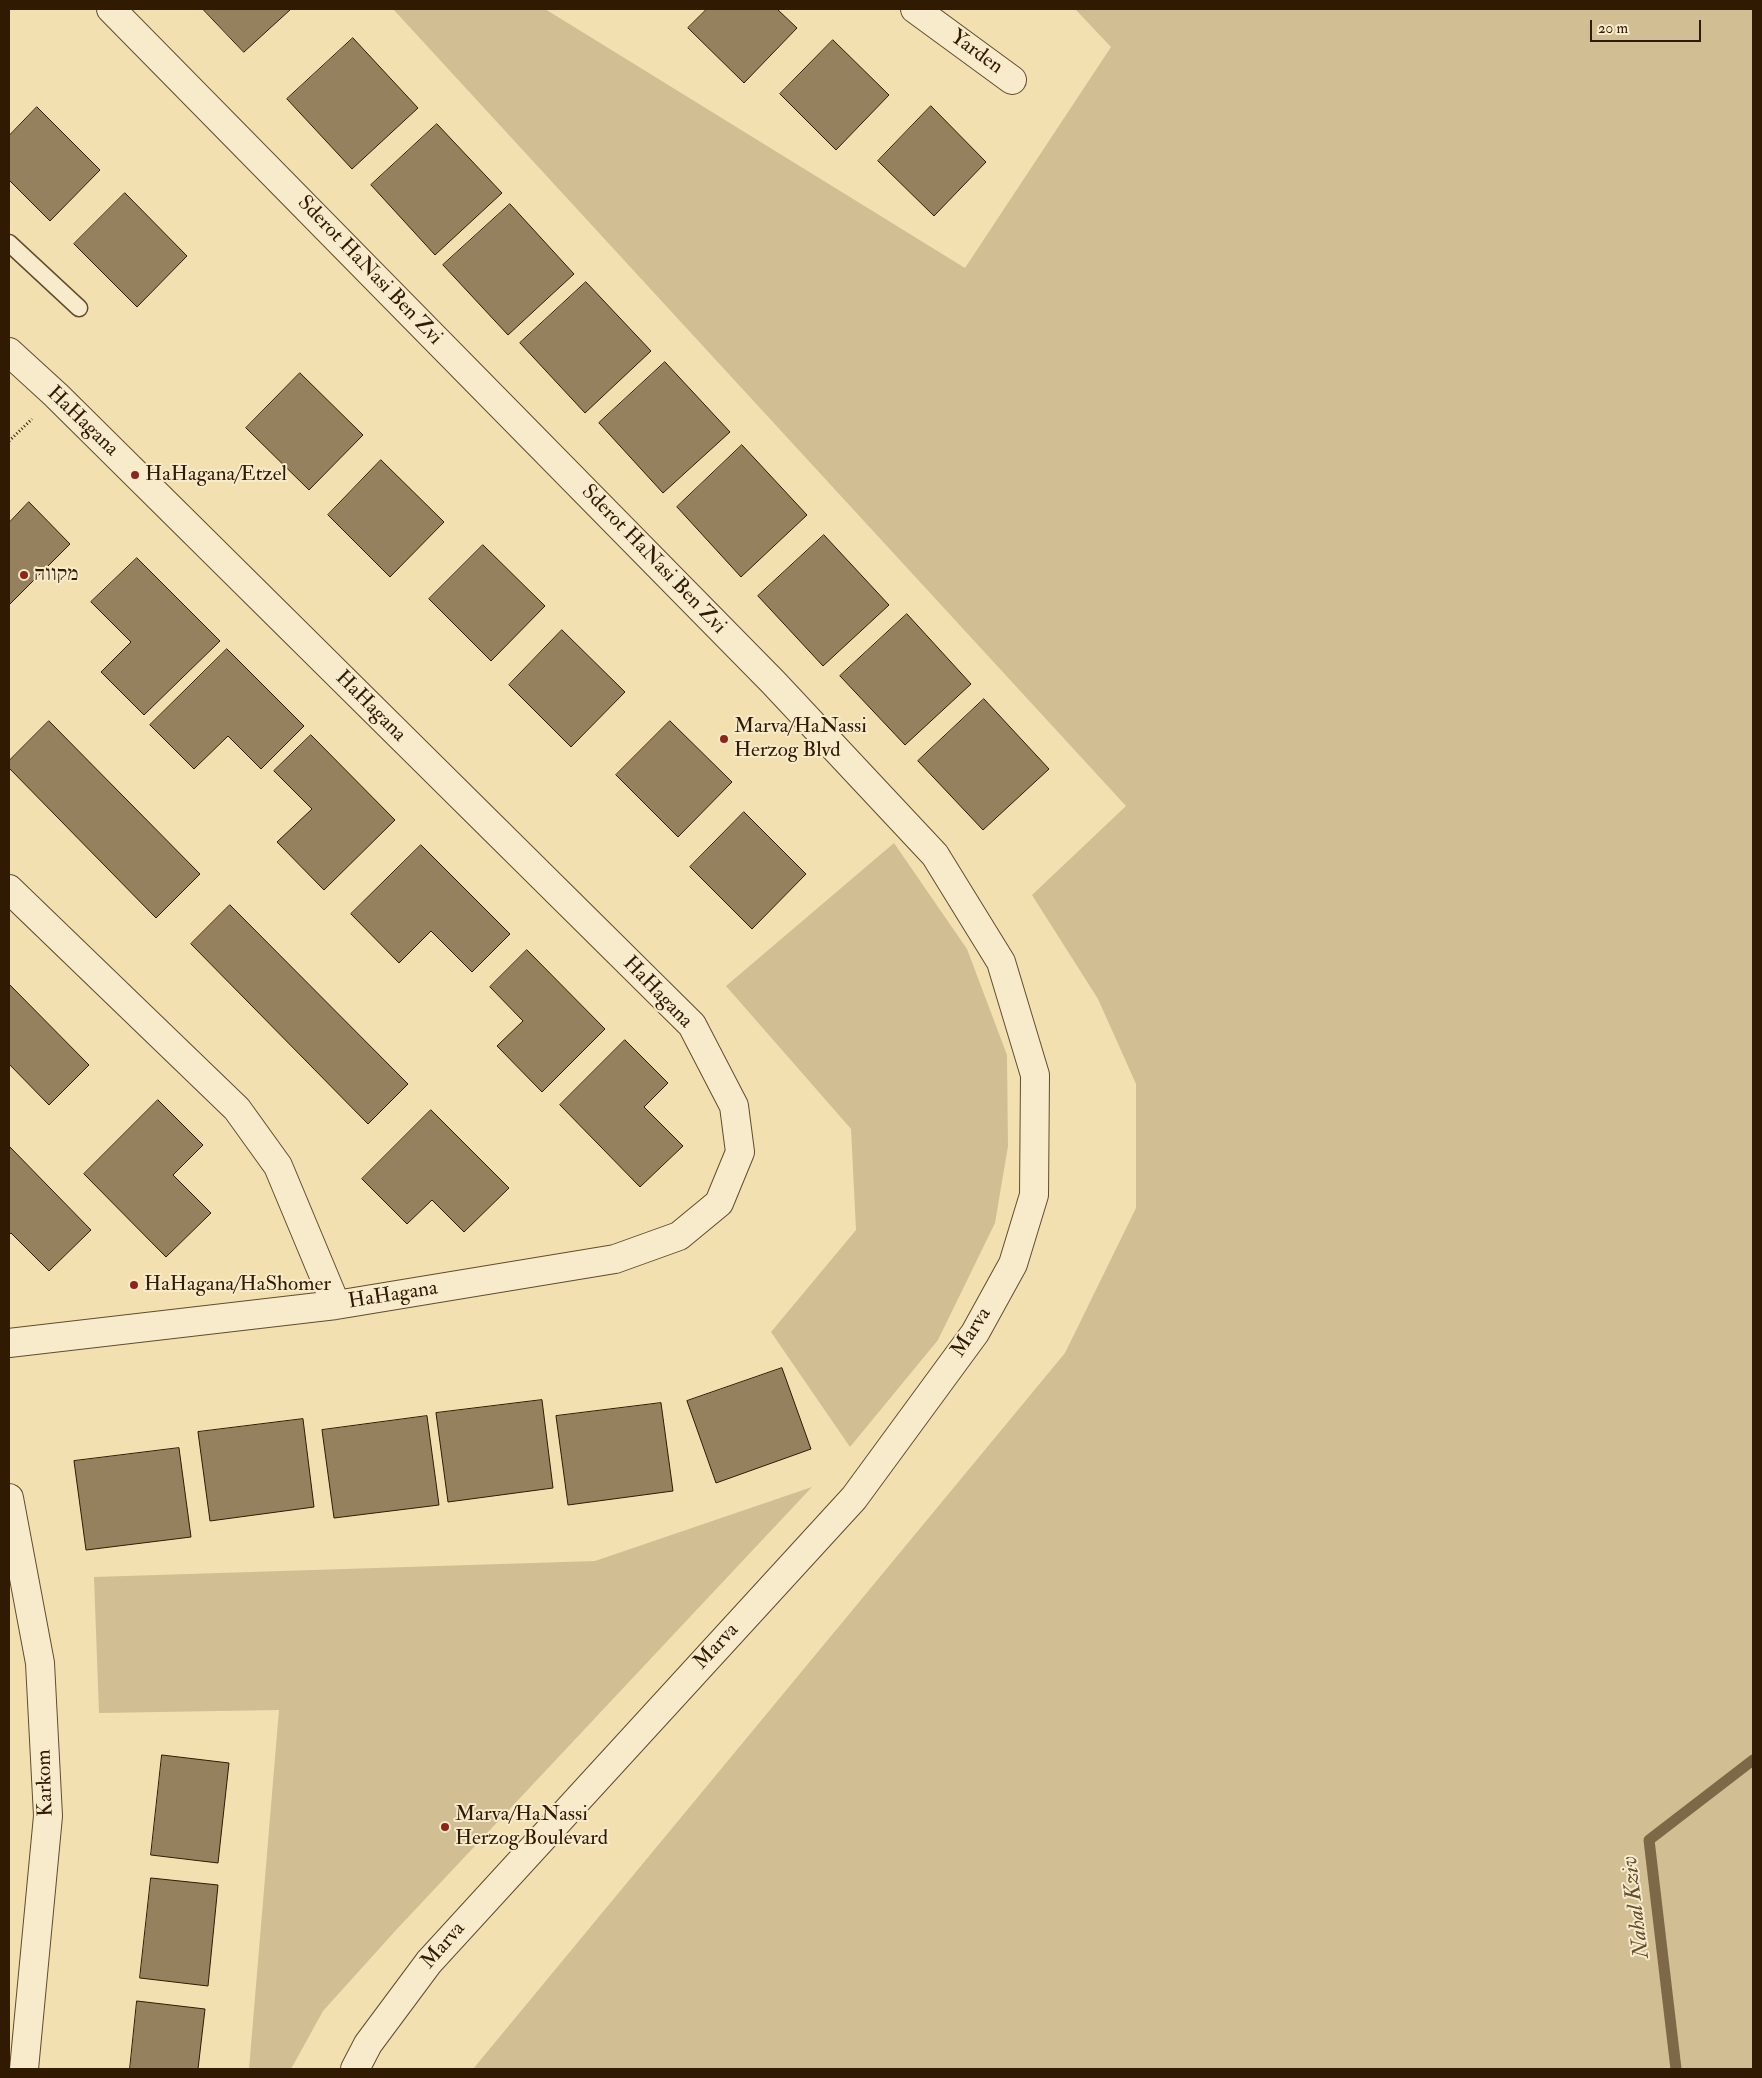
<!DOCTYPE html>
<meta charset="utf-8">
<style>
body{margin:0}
#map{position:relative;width:1762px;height:2078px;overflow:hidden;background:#f2e0b1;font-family:"IM FELL Double Pica",serif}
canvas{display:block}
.frame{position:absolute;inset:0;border:10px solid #311a02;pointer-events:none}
.scale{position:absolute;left:1590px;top:20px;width:111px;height:22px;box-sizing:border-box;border:2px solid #311a02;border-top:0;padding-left:6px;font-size:15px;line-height:18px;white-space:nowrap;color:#311a02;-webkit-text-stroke:4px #f7ebcc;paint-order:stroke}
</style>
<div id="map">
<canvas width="1762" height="2078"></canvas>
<div class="frame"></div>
<div class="scale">20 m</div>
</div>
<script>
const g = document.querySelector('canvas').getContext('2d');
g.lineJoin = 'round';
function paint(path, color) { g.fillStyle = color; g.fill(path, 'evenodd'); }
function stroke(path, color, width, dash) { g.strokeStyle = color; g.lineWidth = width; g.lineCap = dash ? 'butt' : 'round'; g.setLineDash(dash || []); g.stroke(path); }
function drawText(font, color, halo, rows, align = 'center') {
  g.font = font + ' "IM FELL Double Pica","Frank Ruhl Libre",serif'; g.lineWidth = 4; g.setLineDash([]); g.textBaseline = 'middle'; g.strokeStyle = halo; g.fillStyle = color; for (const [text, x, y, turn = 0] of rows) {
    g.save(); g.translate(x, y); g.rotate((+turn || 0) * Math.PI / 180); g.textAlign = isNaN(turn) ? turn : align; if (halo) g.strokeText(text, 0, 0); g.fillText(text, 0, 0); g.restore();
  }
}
const green = new Path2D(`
 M393,9h152l420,259 146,-221 -36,-38h678v2060h-1280l592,-716 71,-145v-124l-38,-85 -66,-104 94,-89z
 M894,843l73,106 40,106 1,91 -13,77 -57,117 -88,107 -79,-115 85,-102 -5,-101 -125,-143z
 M812,1487l-415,442 -74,82 -32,58h-42l30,-359 -180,3 -5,-136 501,-16z`);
const stream = new Path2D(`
 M1676,2069l-27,-229 104,-80`);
const building = new Path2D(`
 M203,9h88l-47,43z
 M707,9h70l20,19 -53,55 -56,-55z
 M353,38l65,70 -66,61 -65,-70z
 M833,40l56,55 -53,55 -56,-56z
 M931,106l55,56 -52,54 -56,-55z
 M37,107l63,63 -50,51 -41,-41v-44z
 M437,124l65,69 -67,62 -64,-70z
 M125,193l62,63 -50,51 -63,-63z
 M510,204l64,70 -66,61 -65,-70z
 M586,282l65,69 -66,62 -65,-70z
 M665,362l65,70 -67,61 -64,-70z
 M300,373l63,62 -54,55 -63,-62z
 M742,445l65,70 -66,62 -64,-70z
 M381,460l63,62 -54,55 -62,-62z
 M29,502l41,42 -61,61v-82z
 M824,535l65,70 -66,61 -65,-70z
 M483,545l62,61 -54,55 -62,-62z
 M137,558l83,83 -76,74 -43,-43 30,-30 -40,-40z
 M907,614l64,70 -66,61 -65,-69z
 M562,630l63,62 -54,55 -62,-62z
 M227,649l77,77 -43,43 -33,-33 -34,33 -44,-44z
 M984,699l65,70 -66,61 -65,-69z
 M49,721l151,153 -44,44 -147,-150v-7z
 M670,721l62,61 -54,55 -62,-62z
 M311,735l84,85 -71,70 -47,-48 35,-33 -38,-38z
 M744,812l62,62 -54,55 -62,-62z
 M421,845l89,89 -38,38 -41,-41 -32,32 -48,-49z
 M230,905l178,179 -40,40 -177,-180z
 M527,950l78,79 -63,63 -45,-46 26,-25 -33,-34z
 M9,984l80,81 -40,40 -40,-41z
 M625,1040l43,43 -24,24 39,39 -43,41 -80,-82z
 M158,1100l45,45 -30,30 38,38 -45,44 -82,-83z
 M431,1110l78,78 -45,44 -32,-32 -25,24 -45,-45z
 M9,1146l82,84 -42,41 -38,-38 -2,2z
 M782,1368l29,81 -95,34 -29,-82z
 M542,1400l11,88 -105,14 -12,-89z
 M661,1403l12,88 -105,14 -12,-89z
 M427,1416l12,89 -105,13 -12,-88z
 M303,1419l11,88 -104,14 -12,-89z
 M179,1448l12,89 -105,13 -12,-89z
 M162,1755l67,8 -11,100 -67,-8z
 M151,1878l67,7 -10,101 -68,-8z
 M137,2001l68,8 -7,60h-68z`);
const path = new Path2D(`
 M9,441l23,-22`);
const service = new Path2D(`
 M9,243l70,65`);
const minor = new Path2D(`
 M915,9l97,71
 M9,352l47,43 636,630 42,81 6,46 -21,51 -40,33 -64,23 -279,46 -327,38
 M9,889l228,220 41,57 58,139
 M9,1498l31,165 8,153 -24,253`);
const tertiary = new Path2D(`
 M111,9l662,673 162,173 66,107 34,113 -1,120 -21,69 -38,69 -121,165 -425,464 -61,82 -13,25`);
const markers = [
 [135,475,5,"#8f2418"],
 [24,575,5,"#8f2418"],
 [724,739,5,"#8f2418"],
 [134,1285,5,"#8f2418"],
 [445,1827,5,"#8f2418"]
];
const streetNames = [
 ["Yarden",976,53,36],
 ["Sderot HaNasi Ben Zvi",369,271,46],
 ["HaHagana",82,422,44],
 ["Sderot HaNasi Ben Zvi",653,560,46],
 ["HaHagana",370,707,45],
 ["HaHagana",657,993,46],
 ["HaHagana",393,1296,-9],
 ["Marva",972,1333,-57],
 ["Marva",717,1647,-47],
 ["Karkom",46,1783,-92],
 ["Marva",444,1946,-49]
];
const poiNames = [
 ["HaHagana/Etzel",145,475],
 ["מקווה",34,575],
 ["Marva/HaNassi",734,727],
 ["Herzog Blvd",734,751],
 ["HaHagana/HaShomer",144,1285],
 ["Marva/HaNassi",455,1815],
 ["Herzog Boulevard",455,1839]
];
const waterNames = [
 ["Nahal Kziv",1637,1907,-97]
];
paint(green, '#d1be93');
stroke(stream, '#7d6948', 11);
paint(building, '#95815d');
stroke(building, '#311a02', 1);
stroke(service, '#614c2e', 19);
stroke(minor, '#614c2e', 30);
stroke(tertiary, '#614c2e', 30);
stroke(path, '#311a02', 3, [1, 2.5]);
stroke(service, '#f7ebcc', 16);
stroke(minor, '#f7ebcc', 28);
stroke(tertiary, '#f7ebcc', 28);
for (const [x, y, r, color] of markers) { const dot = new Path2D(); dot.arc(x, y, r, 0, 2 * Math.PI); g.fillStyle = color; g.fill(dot); stroke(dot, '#f7ebcc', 2); }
drawText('21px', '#311a02', '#f7ebcc', streetNames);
drawText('21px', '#311a02', '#f7ebcc', poiNames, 'left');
drawText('italic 22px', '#644e30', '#f7ebcc', waterNames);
</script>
